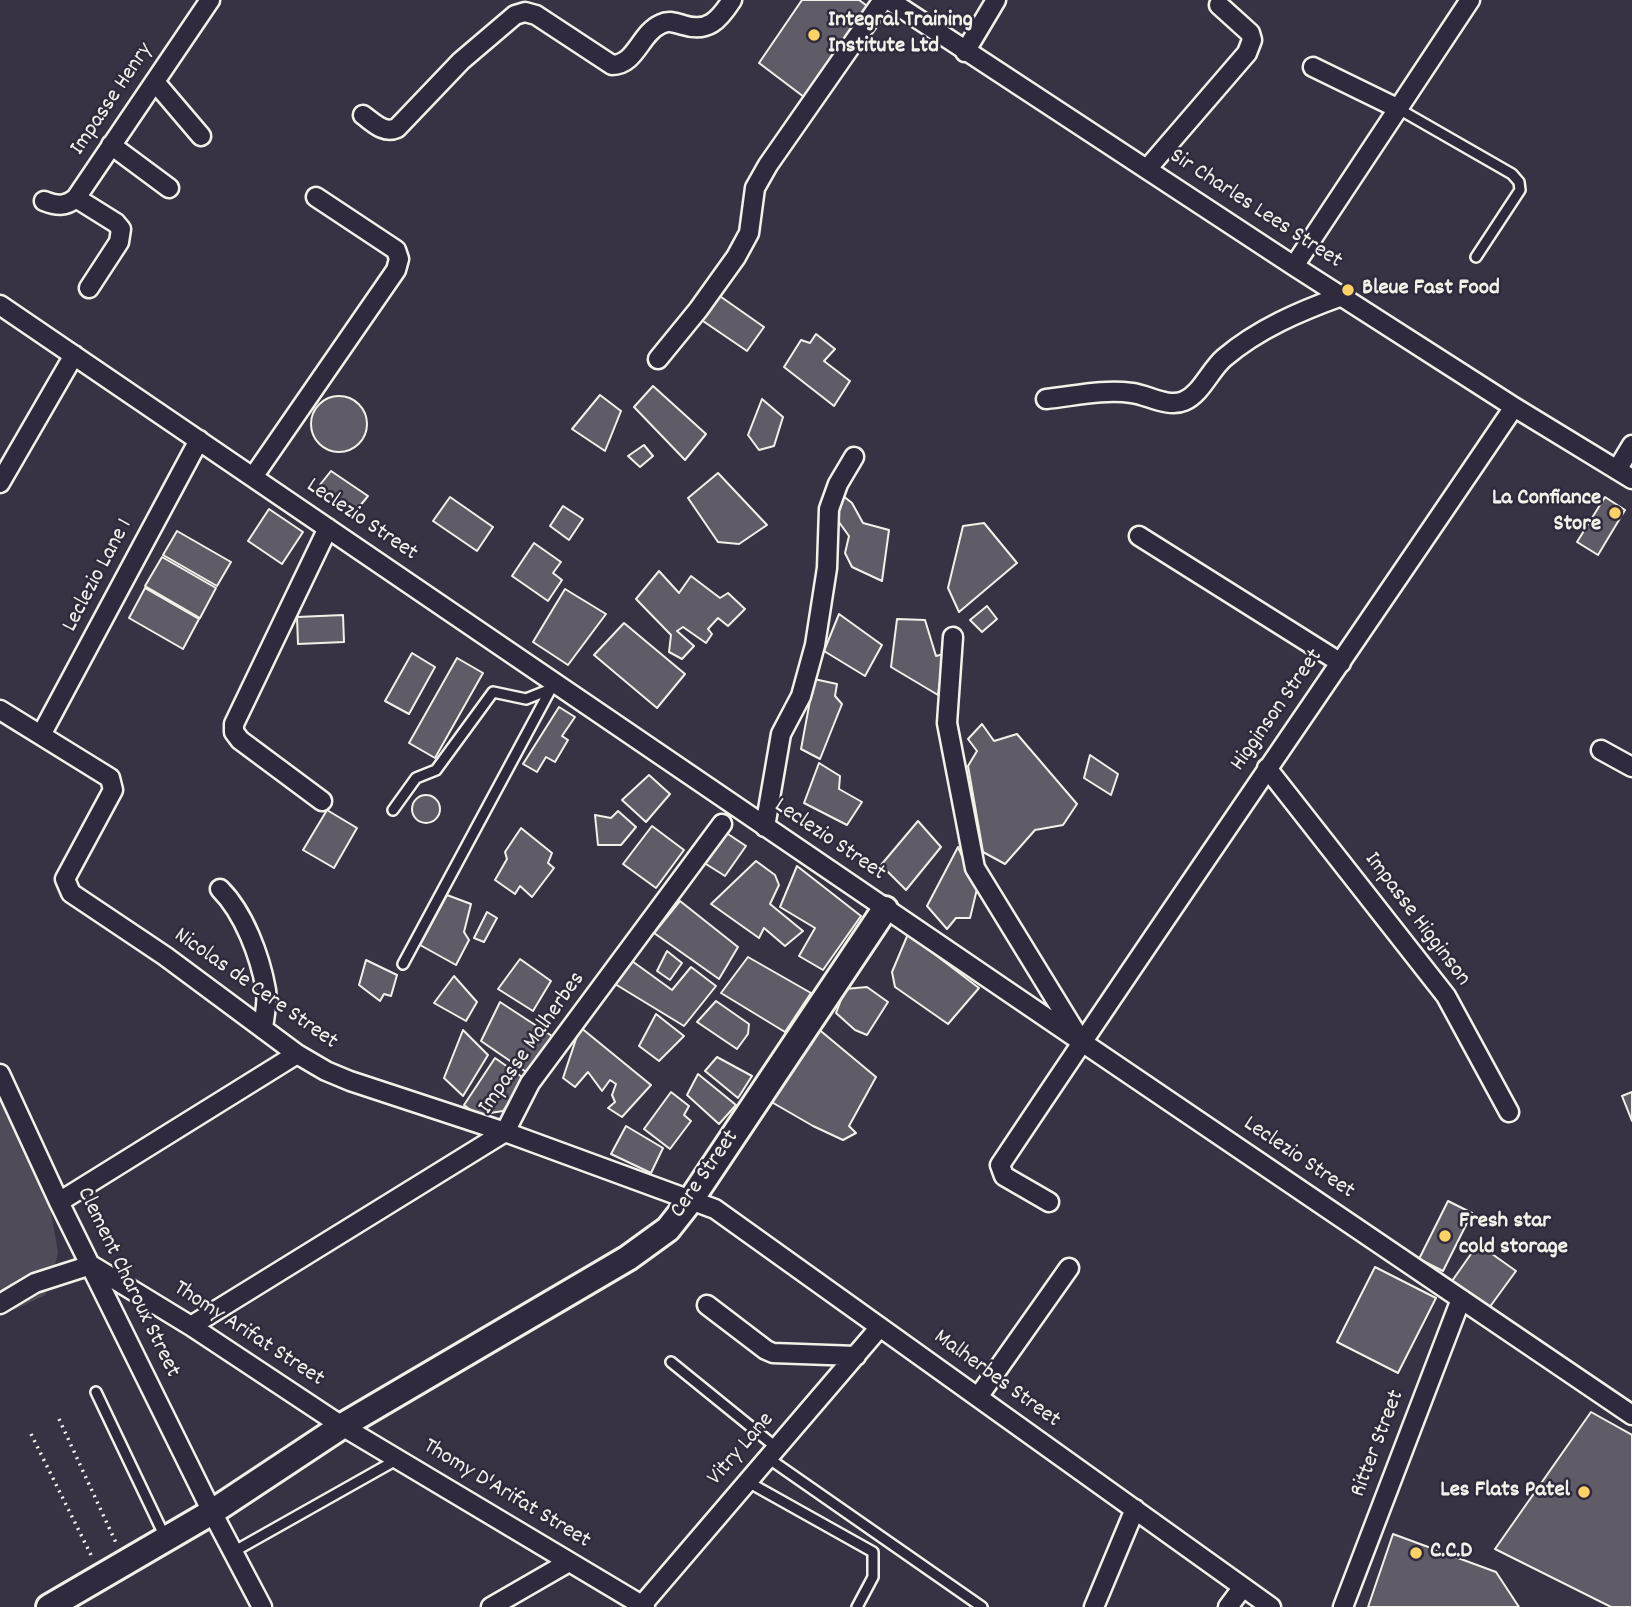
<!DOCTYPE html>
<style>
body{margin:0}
canvas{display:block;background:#373244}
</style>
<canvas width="1632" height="1607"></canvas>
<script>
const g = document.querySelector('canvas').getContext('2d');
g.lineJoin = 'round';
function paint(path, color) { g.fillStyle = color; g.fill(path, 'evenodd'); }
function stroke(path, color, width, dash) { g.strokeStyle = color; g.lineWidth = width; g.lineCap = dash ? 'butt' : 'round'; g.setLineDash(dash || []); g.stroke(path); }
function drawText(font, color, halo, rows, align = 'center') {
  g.font = font + ' Dekko,sans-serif'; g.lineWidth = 5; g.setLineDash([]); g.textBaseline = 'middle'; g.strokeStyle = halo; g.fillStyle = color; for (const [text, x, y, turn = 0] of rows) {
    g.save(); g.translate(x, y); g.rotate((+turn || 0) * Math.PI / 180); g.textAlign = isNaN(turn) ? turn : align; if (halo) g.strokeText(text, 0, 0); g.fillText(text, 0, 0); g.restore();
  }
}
const green = new Path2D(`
 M0,1066l45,113 13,73 -6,27 -7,16 -31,15 -14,1z`);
const building = new Path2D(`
 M802,0h57l11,8 -66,89 -45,-34z
 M714,292l50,35 -17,24 -47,-32z
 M816,334l19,15 -11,12 26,20 -16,25 -50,-39 17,-27 9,3z
 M653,386l53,48 -21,26 -51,-53z
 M600,395l21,16 -16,40 -33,-22z
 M311 424a28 28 0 1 1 56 0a28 28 0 1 1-56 0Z
 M762,399l21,18 -9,29 -15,4 -11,-15z
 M644,445l9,11 -13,11 -12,-11z
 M331,471l37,25 -18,22 -35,-27z
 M718,473l49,52 -28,19 -21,-2 -30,-44z
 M837,491l15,12 11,20 26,7 -7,51 -30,-14 -7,-14 4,-17 -13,-18z
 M450,497l43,30 -16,24 -44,-30z
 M1605,497l20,13 -27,45 -21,-13z
 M563,506l20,13 -14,21 -19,-14z
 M269,509l34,23 -21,32 -34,-23z
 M984,523l33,40 -58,49 -11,-24 15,-62z
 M177,531l54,31 -14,24 -54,-31z
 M534,543l27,19 -8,11 9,7 -14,21 -36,-25z
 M162,557l54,31 -16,30 -55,-32z
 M659,571l20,22 12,-17 29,22 8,-5 17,16 -17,17 -10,-8 -10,11 4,5 -6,9 -23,-16 -6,4 17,15 -12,13 -13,-7 2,-17 -35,-36z
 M145,588l54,31 -16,30 -54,-31z
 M565,589l41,25 -38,51 -35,-23z
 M987,606l10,13 -15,13 -12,-12z
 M839,614l43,31 -17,31 -41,-25z
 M343,615l1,27 -46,2 -1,-27z
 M897,619l28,1 11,36 8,-2 -6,41 -47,-28z
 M624,623l61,51 -28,34 -63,-53z
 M412,653l23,14 -26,47 -24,-13z
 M457,658l26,15 -48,85 -26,-15z
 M814,679l23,5 -2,12 7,8 -22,55 -19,-10z
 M559,707l16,10 -13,19 6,4 -13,22 -9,-5 -9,15 -14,-8z
 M982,724l12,17 23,-7 60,70 -14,21 -28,5 -30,34 -22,-12 -15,-86 9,-15 -9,-12z
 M1090,755l28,19 -7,21 -27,-17z
 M819,763l21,13 -1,13 23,13 -15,23 -43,-22z
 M649,775l21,19 -24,28 -24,-22z
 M412 809a14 14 0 1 1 28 0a14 14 0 1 1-28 0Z
 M327,810l30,18 -23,40 -31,-18z
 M618,811l18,16 -15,18h-23l-3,-30 16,3z
 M918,821l23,26 -35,43 -25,-25z
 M652,826l32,24 -28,38 -33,-24z
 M521,828l31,25 -4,10 6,5 -22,29 -12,-11 -5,8 -20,-14 12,-21 -2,-7z
 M725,832l21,14 -21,30 -27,-17z
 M958,847l19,42 -7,29h-14l-9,11 -20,-23z
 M756,861l19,14 4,10 -9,19 33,27 -18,15 -21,-18 -5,10 -48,-34z
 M797,866l64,50 -38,54 -24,-14 16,-28 -35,-21z
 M447,895l24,9 -7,28 5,8 -13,25 -36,-20z
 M680,901l58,46 -19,32 -65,-46z
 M487,912l10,6 -13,24 -10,-4z
 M908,934l71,54 -31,36 -53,-37 -3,-15z
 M667,951l15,12 -12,17 -13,-9z
 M748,957l63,36 -26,39 -64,-39z
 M520,959l31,22 -18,30 -35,-22z
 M366,960l31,15 -6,21 -7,-2 -4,7 -21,-16z
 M632,961l40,29 19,-23 25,19 -32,40 -69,-42z
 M454,976l23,26 -11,19 -32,-18z
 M867,987l21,15 -21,33 -12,-5 -19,-17 9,-24z
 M716,1001l33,23 -1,10 -11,15 -40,-27z
 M500,1002l55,36 -26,36 -48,-33z
 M656,1014l28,22 -25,25 -20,-15z
 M580,1027l71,58 -29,32 -14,-9 7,-6 -3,-7 4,-11 -6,-4 -8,11 -14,-19 -13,15 -12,-9z
 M816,1027l60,50 -27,49 7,7 -13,7 -30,-14 -45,-26z
 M463,1030l25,25 -25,41 -19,-18z
 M717,1057l35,19 -14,22 -33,-27z
 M495,1058l30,21 -22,32 -26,4 -13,-10z
 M698,1074l38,31 -17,19 -32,-29z
 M671,1092l18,14 -5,9 7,6 -21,28 -26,-20z
 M1632,1092v29l-10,-25z
 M626,1126l37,22 -12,25 -40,-19z
 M1448,1201l24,12 -29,58 -24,-12z
 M1478,1244l38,27 -27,37 -37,-27z
 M1375,1267l61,31 -38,75 -61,-31z
 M1591,1412l41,23v172h-21l-116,-58z
 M1393,1534l103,38 23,35h-151z`);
const path = new Path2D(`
 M59,1419l58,126
 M31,1434l62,125`);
const lane = new Path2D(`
 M1397,108l115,66 7,8 1,8 -44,67
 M393,810l23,-32 20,-8 57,-78 33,7 25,-10
 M403,964l151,-281
 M671,1362l106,86
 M96,1392l69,145
 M768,1458l214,149
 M748,1482l125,70v25l-16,30
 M233,1552l165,-93`);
const street = new Path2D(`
 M889,0l405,266 220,141 118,72
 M965,52l31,-52
 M1313,67l84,41
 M155,82l46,54
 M363,115c11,8 21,19 34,13l64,-67 54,-46 10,-3 11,3 76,50c24,0 28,-32 49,-41 8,-4 14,-1 22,1 25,8 36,-5 49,-25
 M111,145l58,43
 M1147,169l100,-116 5,-13 -2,-7 -31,-28
 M76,198l40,25 5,6 -2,13 -30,46
 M44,201c13,5 21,6 32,-3l134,-198
 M1294,266l176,-266
 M0,305l1082,737 550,373
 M658,359l40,-49 38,-53 13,-24 6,-45 13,-23 115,-165
 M1046,399c29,-3 57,-10 86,-6 16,2 36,15 52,8 17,-7 26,-31 40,-43 34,-29 76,-47 118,-62
 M1617,470l15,-25
 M253,477l143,-207 3,-11 -3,-9 -80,-53
 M0,483l74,-128
 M1139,536l202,127
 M953,637l-6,86 28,145 103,168
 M0,710l110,68 3,12 -48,89 6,14 94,63 132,98 29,17 24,10 155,51 210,77 556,398
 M41,735l158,-295
 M1601,750l31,17
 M1267,768l179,228 63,116
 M322,801l-82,-61 -6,-8v-8l94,-196
 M765,827l16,-93 20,-38 14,-51 12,-77 2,-59 9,-25 16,-27
 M220,889c24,24 40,67 46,101 2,12 -2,27 -3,39
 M0,1074l59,128 153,310 50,95
 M59,1202l238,-148
 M1049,1202l-45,-26 -4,-11c169,-254 343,-505 514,-758
 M0,1304l35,-21 56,-18 100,61 151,100 303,181
 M707,1305l59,45 7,3 83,3
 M191,1326l314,-194 25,-49 192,-259
 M978,1397l91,-129
 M642,1605l238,-278
 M491,1607l78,-45
 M1094,1607l41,-98
 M1228,1607l15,-20
 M1343,1607l118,-308`);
const secondary = new Path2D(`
 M49,1607l163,-95 130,-86 286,-168 40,-29 22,-28 195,-292`);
const markers = [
 [814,35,7,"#ffd166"],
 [1348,290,7,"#ffd166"],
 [1615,513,7,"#ffd166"],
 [1445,1236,7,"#ffd166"],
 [1584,1492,7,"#ffd166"],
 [1416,1553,7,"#ffd166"]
];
const poiNames = [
 ["Integral Training",828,22],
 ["Institute Ltd",828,48],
 ["Bleue Fast Food",1362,290],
 ["La Confiance",1601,500,"right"],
 ["Store",1601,526,"right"],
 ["Fresh star",1459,1223],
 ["cold storage",1459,1249],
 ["Les Flats Patel",1570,1492,"right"],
 ["C.C.D",1430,1553]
];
const streetNames = [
 ["Impasse Henry",113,100,-56],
 ["Sir Charles Lees Street",1255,210,33],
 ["Leclezio Street",361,521,34],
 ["Leclezio Lane 1",99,576,-62],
 ["Higginson Street",1278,711,-55],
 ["Leclezio Street",829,841,34],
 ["Impasse Higginson",1416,920,53],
 ["Nicolas de Cere Street",255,990,35],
 ["Impasse Malherbes",533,1044,-55],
 ["Leclezio Street",1298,1159,34],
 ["Cere Street",706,1175,-55],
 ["Clement Charoux Street",127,1283,64],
 ["Thomy Arifat Street",248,1335,33],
 ["Malherbes Street",996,1380,36],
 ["Ritter Street",1379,1444,-69],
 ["Vitry Lane",742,1450,-49],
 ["Thomy D'Arifat Street",506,1495,31]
];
paint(green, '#504b59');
paint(building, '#5f5c67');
stroke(building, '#f4f1e8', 2);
stroke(lane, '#f4f1e8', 14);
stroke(street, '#f4f1e8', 23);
stroke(secondary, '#f4f1e8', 30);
stroke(path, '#f4f1e8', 3.5, [2, 5]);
stroke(lane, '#2f2a3d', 9);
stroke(street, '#2f2a3d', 18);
stroke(secondary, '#2f2a3d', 24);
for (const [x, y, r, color] of markers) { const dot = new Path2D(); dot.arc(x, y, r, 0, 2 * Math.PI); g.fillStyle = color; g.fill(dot); stroke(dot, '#2f2a3d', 2.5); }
drawText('bold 23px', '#f4f1e8', '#2f2a3d', poiNames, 'left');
drawText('23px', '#f4f1e8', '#2f2a3d', streetNames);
</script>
